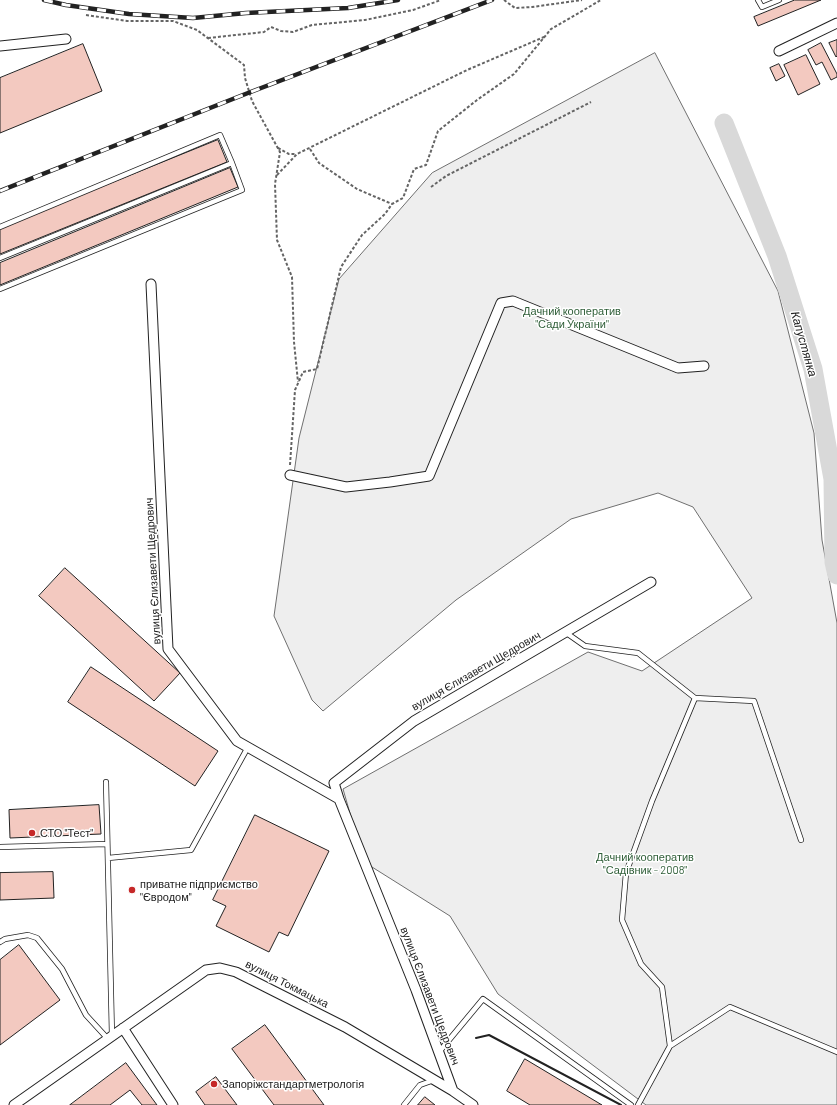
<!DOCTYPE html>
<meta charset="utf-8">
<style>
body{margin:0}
canvas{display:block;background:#fff}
</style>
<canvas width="837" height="1105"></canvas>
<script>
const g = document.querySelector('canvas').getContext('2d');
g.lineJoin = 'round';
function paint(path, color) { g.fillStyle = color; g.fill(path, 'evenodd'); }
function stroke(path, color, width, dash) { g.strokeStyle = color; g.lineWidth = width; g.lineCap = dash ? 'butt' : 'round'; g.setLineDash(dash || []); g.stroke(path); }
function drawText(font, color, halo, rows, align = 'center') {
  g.font = font + ' Barlow,sans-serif'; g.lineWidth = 3; g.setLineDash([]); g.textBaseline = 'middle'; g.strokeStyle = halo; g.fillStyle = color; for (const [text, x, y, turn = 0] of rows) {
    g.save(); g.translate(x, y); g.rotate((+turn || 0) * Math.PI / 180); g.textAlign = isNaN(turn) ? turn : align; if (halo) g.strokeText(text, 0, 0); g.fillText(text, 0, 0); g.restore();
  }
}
const green = new Path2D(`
 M655,53l123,238 36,142 8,107 15,83v482h-191l-148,-111 -48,-78 -86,-54 -21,-73 245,-137 54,19 110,-73 -59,-91 -35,-14 -87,26 -115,81 -133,111 -11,-11 -38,-84 25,-178 40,-159 93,-106z`);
const river = new Path2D(`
 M724,123l53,133 36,113 20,110 1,83 3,13`);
const building = new Path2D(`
 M795,0h26l-63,26 -4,-9z
 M837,40v16l-1,1 -7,-14z
 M821,43l16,31v3l-6,3 -9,-18 -6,3 -8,-15z
 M83,44l19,47 -102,42v-55z
 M806,55l14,29 -22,11 -14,-30z
 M779,64l6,12 -9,5 -6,-13z
 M218,140l9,22 -227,92v-26z
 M230,168l8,19 -238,98v-22z
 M65,568l115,105 -26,28 -115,-105z
 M91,667l127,84 -23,35 -127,-84z
 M99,805l2,29 -91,4 -1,-28z
 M255,815l74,36 -41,85 -9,-4 -10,20 -53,-26 10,-20 -13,-6z
 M53,872l1,26 -54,2v-27z
 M19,945l41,55 -60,45v-85z
 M265,1025l59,80h-50l-42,-56z
 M525,1059l77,46h-72l-23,-14z
 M126,1063l31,42h-15l-12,-15 -20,15h-40z
 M216,1077l21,28h-32l-9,-13z
 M425,1097l10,8h-17z`);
const path = new Path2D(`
 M504,0l11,8 17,-1 50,-7
 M86,15l41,6h46l24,9 47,35 1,13 7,23 28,51 -5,32 2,56 15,37 2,65 4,40
 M208,38l56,-6 7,-5 10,4 12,1 19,-7 53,-5 48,-10 28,-10
 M278,148l11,6h7
 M310,149l9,14 38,26 35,15
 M277,175l20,-21 170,-84 77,-33
 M431,187l15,-11 145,-74
 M290,465l5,-75 8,-18 14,-3 24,-102 21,-32 23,-21 7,-10 11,-6 11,-29 12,-4 12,-34 39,-31 37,-26 37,-45 50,-29`);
const lane = new Path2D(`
 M758,0l4,7 17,-7
 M0,227l220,-92 12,28
 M0,258l232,-95 10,27 -242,99
 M565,632l20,14 53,7 57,45 -43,103 -26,72 -4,47 19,44 21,23 8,59
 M695,698l59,3 47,139
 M106,782l6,254
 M0,847l107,-3
 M108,858l83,-8 57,-103
 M0,942l5,-3 23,-4 9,3 25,31 24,46 22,24
 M439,1052l44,-53 148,106
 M404,1105l16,-20 14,-5
 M638,1105l32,-59 60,-39 107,45`);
const street = new Path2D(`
 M0,46l66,-7
 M779,51l58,-28
 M151,284l17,365 69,92 102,58 77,191 37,101
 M290,475l56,12 44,-5 39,-6 72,-173 12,-2 165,67 26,-2
 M339,799l-5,-16 80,-62 237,-139
 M123,1028l50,77
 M14,1105l192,-135 14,-2 16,4 109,55 108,64 20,14`);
const rail = new Path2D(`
 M44,0l22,5 63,9 64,4 53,-5 102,-5 50,-8
 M0,191l248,-98 244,-93`);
const wall = new Path2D(`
 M476,1038l13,-3 132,70`);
const markers = [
 [32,833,4,"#c62828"],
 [132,890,4,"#c62828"],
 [214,1084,4,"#c62828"]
];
const parkNames = [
 ["Дачний кооператив",572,311],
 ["\"Сади України\"",572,324],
 ["Дачний кооператив",645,857],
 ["\"Садівник - 2008\"",645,870]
];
const streetNames = [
 ["вулиця Єлизавети Щедрович",153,571,-93],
 ["вулиця Єлизавети Щедрович",476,671,-30],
 ["вулиця Токмацька",287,984,27],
 ["вулиця Єлизавети Щедрович",430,996,69]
];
const poiNames = [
 ["СТО \"Тест\"",40,833],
 ["приватне підприємство",140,884],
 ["\"Євродом\"",140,897],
 ["Запоріжстандартметрологія",222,1084]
];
const waterNames = [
 ["Капустянка",804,344,74]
];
paint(green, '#eee');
stroke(green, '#6f6f6f', 1);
stroke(river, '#d9d9d9', 19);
paint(building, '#f3c9c0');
stroke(building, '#222', 1);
stroke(lane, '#222', 6);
stroke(street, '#222', 11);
stroke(path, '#646464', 2, [3, 2]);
stroke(lane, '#fff', 4.5);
stroke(street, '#fff', 9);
stroke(rail, '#222', 4.5);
stroke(rail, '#fff', 3, [9]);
stroke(wall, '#222', 2);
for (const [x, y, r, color] of markers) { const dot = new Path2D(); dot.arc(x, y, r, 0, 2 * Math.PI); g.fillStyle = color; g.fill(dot); stroke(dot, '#fff', 1.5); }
drawText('11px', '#2f5e38', '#fff', parkNames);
drawText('11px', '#222', '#fff', streetNames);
drawText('11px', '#222', '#fff', poiNames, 'left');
drawText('italic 12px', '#222', '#fff', waterNames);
</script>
